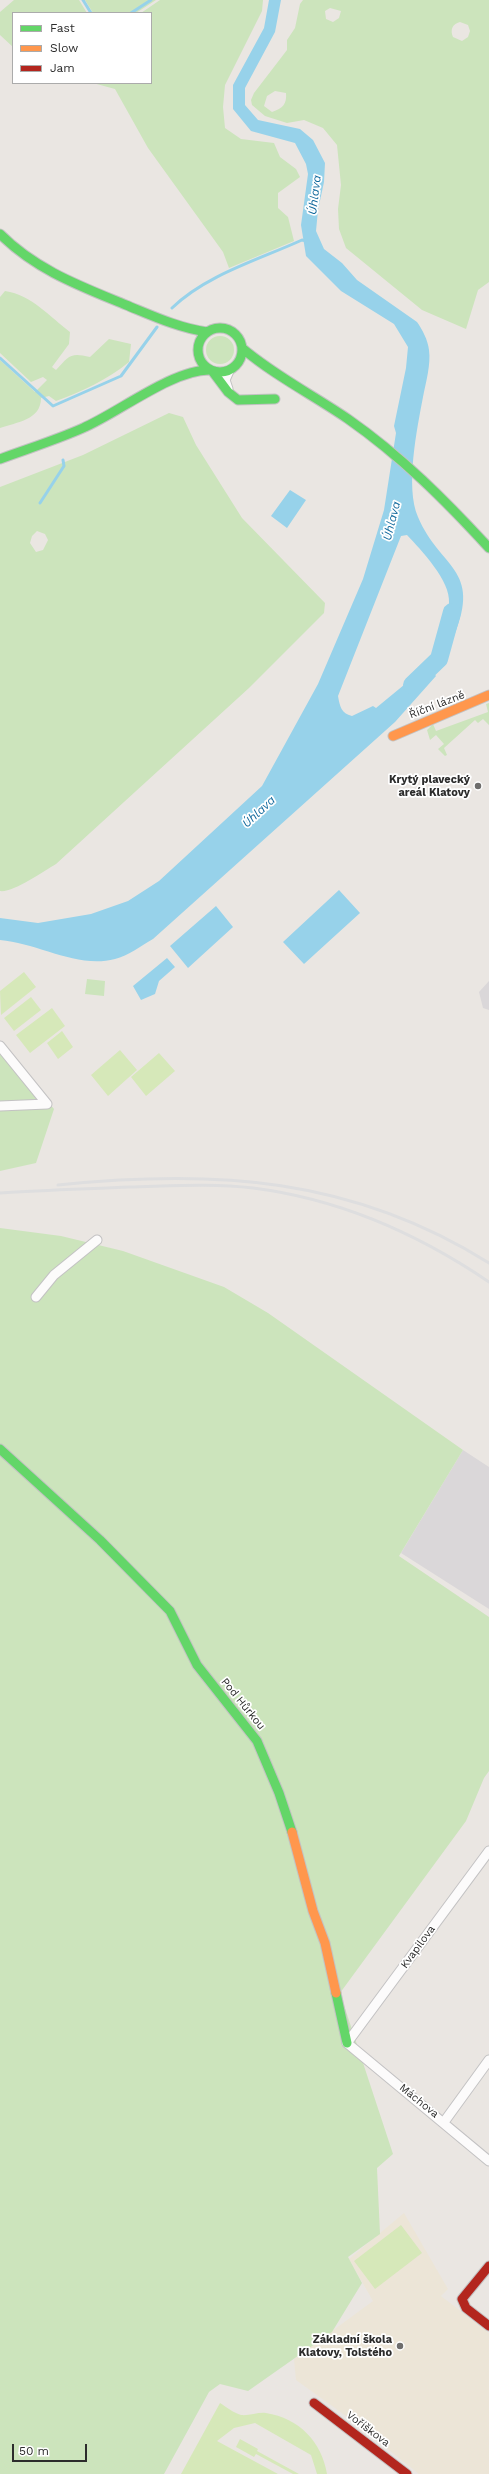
<!DOCTYPE html>
<meta charset="utf-8">
<style>
body{margin:0}
#map{position:relative;width:489px;height:2474px;overflow:hidden;background:#eae6e2;font-family:"Work Sans",sans-serif}
canvas{display:block}
.legend{position:absolute;left:12px;top:12px;width:140px;height:72px;box-sizing:border-box;background:#fff;border:1px solid #ababab;margin:0;padding:5px 7px;list-style:none;font-size:12px;color:#2c2c2c}
.legend li{display:flex;align-items:center;gap:8px;height:20px}
.legend b{width:20px;border:1px solid #ababab}
.scale{position:absolute;left:12px;top:2444px;width:75px;height:18px;box-sizing:border-box;border:2px solid #2c2c2c;border-top:0;padding-left:5px;font-size:12px;line-height:14px;white-space:nowrap;color:#2c2c2c;-webkit-text-stroke:3px #fff;paint-order:stroke}
</style>
<div id="map">
<canvas width="489" height="2474"></canvas>
<ul class="legend">
<li><b style="height:5px;background:#63d668"></b>Fast</li>
<li><b style="height:5px;background:#ff974d"></b>Slow</li>
<li><b style="height:5px;background:#b3261e"></b>Jam</li>
</ul>
<div class="scale">50 m</div>
</div>
<script>
const g = document.querySelector('canvas').getContext('2d');
g.lineJoin = 'round';
function paint(path, color) { g.fillStyle = color; g.fill(path, 'evenodd'); }
function stroke(path, color, width, dash) { g.strokeStyle = color; g.lineWidth = width; g.lineCap = dash ? 'butt' : 'round'; g.setLineDash(dash || []); g.stroke(path); }
function drawText(font, color, halo, rows, align = 'center') {
  g.font = font + ' "Work Sans",sans-serif'; g.lineWidth = 3.5; g.setLineDash([]); g.textBaseline = 'middle'; g.strokeStyle = halo; g.fillStyle = color; for (const [text, x, y, turn = 0] of rows) {
    g.save(); g.translate(x, y); g.rotate((+turn || 0) * Math.PI / 180); g.textAlign = isNaN(turn) ? turn : align; if (halo) g.strokeText(text, 0, 0); g.fillText(text, 0, 0); g.restore();
  }
}
const industrial = new Path2D(`
 M489,981v29l-6,-2 -4,-16z
 M463,1450l26,17v142l-88,-56z`);
const education = new Path2D(`
 M404,2213l44,76 -7,7 48,37v141h-70l-66,-53 -57,-41 -2,-21 79,-58 -24,-42z`);
const green = new Path2D(`
 M14,0h65l8,13h-74v34l-13,-12v-23z
 M85,0h71l-20,13h-43z
 M160,0h103l-1,11 -37,74 -2,22 2,21 16,11 33,4 6,14 16,12 4,8 -22,16v15l10,9 6,24 -65,27 -6,-16 -75,-104 -33,-59 -22,-6h58v-70h-10z
 M303,0h186v282l-11,8 -12,39 -44,-19 -76,-62 -7,-19 -1,-20 3,-24 -4,-40 -14,-17 -19,-8 -17,3 -22,-7 -13,-11 -1,-5 3,-7 33,-43v-10l8,-12 5,-24zM330,8l11,3 -2,7 -6,4 -7,-3 -1,-8zM460,22l8,3 2,6 -2,6 -6,4 -9,-4c-3,-7 -1,-13 7,-15zM275,91l11,2c1,11 -3,15 -14,19l-8,-6 3,-10z
 M5,291c27,4 45,26 65,41l-1,12 -17,23 4,3c13,-14 14,-18 34,-13l19,-18 22,5 -2,18c-22,18 -46,29 -73,39l-7,-5 -8,2c0,22 -24,24 -41,30v-68l35,32 12,-12 -4,-3 -12,5 -31,-29v-56z
 M206 350a14 14 0 1 1 28 0a14 14 0 1 1-28 0Z
 M169,413l14,4 13,28 46,73 83,85 -1,10 -75,75 -193,176c-12,7 -43,29 -56,27v-404l83,-32zM37,531l8,3 3,6 -5,10 -7,2 -6,-9 2,-7z
 M489,703v22l-6,-6 -5,4 -3,-3 -31,28 3,7 -2,1 -7,-7 6,-5 -8,-9 -6,5 -3,-10 6,-6 3,7 52,-19 -2,-8z
 M87,979l18,2 -1,15 -19,-2z
 M0,1046l54,63 -18,54 -36,8z
 M0,1228l61,8 62,15 101,36 44,26 195,137 -64,106 90,61v154l-5,7 -18,43 -126,172 53,161 -16,14 3,66 -32,23 14,26 -30,49 -84,59 -28,-7 -11,8 -45,82h-164z`);
const pitch = new Path2D(`
 M24,972l12,15 -35,28 -1,-24z
 M31,997l10,13 -27,21 -10,-13z
 M52,1008l13,18 -35,27 -14,-18z
 M62,1031l11,16 -15,12 -11,-16z
 M120,1050l17,20 -29,26 -17,-21z
 M159,1053l16,18 -29,25 -15,-19z
 M401,2225l21,28 -47,36 -21,-28z
 M220,2403c6,4 14,10 21,12 8,1 17,-3 25,-2 33,5 56,29 61,61h-10l-6,-19 -56,-32 -21,5 -17,13 61,33h-97z
 M240,2439l18,10 -1,2 42,23h-6l-37,-20 -2,3 -18,-10z`);
const water = new Path2D(`
 M269,0h12l-6,32 -30,56v17l13,15 42,9 13,11 12,23 -1,19 -6,28 -2,21 8,18 18,14 15,17 60,42c5,7 11,18 12,28 2,14 -3,32 -6,47 -6,32 -18,90 -5,120 22,52 64,51 36,119l-13,-2c3,-10 7,-21 8,-31 2,-22 -28,-53 -42,-68l-6,1 -63,160c2,11 3,17 14,20l21,-10 3,2 51,-42 9,10 -41,46 -242,217c-11,6 -25,17 -38,20 -38,10 -77,-16 -115,-19v-22l38,5 53,-9 37,-13 31,-20 103,-95 56,-102 45,-105 21,-69 12,-77 -2,-7 12,-58 2,-21 -14,-23 -53,-33 -35,-35 -5,-31 7,-51 -2,-10 -11,-21 -44,-12 -18,-22v-24l31,-57z
 M290,490l16,10 -19,28 -16,-12z
 M339,890l21,23 -56,51 -21,-22z
 M216,906l17,21 -45,41 -18,-22z
 M167,958l8,9 -16,14 -4,13 -14,6 -8,-14z`);
const stream = new Path2D(`
 M83,0l8,13
 M131,13l20,-13
 M172,308c34,-33 86,-48 130,-68l5,1
 M0,358l53,48 68,-30 36,-49
 M40,503l24,-37 -1,-6`);
const river = new Path2D(`
 M412,685l27,-26 13,-47`);
const street = new Path2D(`
 M228,389l-3,-9 4,-9
 M0,1046l47,58
 M0,1106l47,-2
 M36,1297l18,-22 43,-35
 M489,1851l-142,192 142,118
 M444,2122l45,-62`);
const fast = new Path2D(`
 M0,234c36,36 80,52 126,71 27,11 53,23 81,27
 M198 350a22 22 0 1 1 44 0a22 22 0 1 1-44 0Z
 M242,348c33,28 71,47 106,71 53,37 98,82 141,129
 M213,372l15,20 10,8 37,-1
 M0,459c27,-10 56,-19 83,-31 35,-15 89,-58 126,-58
 M0,1449l100,91 70,71 27,54 60,76 22,52 13,39
 M336,1993l11,50`);
const slow = new Path2D(`
 M393,736l96,-41
 M292,1832l21,79 12,32 11,50`);
const jam = new Path2D(`
 M489,2266l-27,33 4,9 23,18
 M314,2403l93,71`);
const rail = new Path2D(`
 M58,1185c157,-16 294,-8 431,78
 M0,1193c43,-3 86,-4 130,-6 41,-1 82,-4 123,1 87,11 164,45 236,94`);
const markers = [
 [478,786,4,"#6e6d6c"],
 [400,2346,4,"#6e6d6c"]
];
const streetNames = [
 ["Říční lázně",437,705,-21],
 ["Pod Hůrkou",243,1704,51],
 ["Kvapilova",418,1947,-54],
 ["Máchova",419,2101,39],
 ["Voříškova",368,2429,37]
];
const poiNames = [
 ["Krytý plavecký",470,780],
 ["areál Klatovy",470,793],
 ["Základní škola",392,2340],
 ["Klatovy, Tolstého",392,2353]
];
const waterNames = [
 ["Úhlava",315,195,-83],
 ["Úhlava",392,521,-76],
 ["Úhlava",259,812,-43]
];
paint(industrial, '#dad7d9');
paint(education, '#ece5d7');
paint(green, '#cce4bc');
paint(pitch, '#d6e8b9');
paint(water, '#97d2ea');
stroke(stream, '#97d2ea', 3);
stroke(river, '#97d2ea', 18);
stroke(street, '#c3c2c3', 11);
stroke(fast, '#c3c2c3', 11);
stroke(slow, '#c3c2c3', 11);
stroke(jam, '#c3c2c3', 11);
stroke(street, '#fcfbfb', 9);
stroke(fast, '#63d668', 9);
stroke(slow, '#ff974d', 9);
stroke(jam, '#b3261e', 9);
stroke(rail, '#dededf', 3);
for (const [x, y, r, color] of markers) { const dot = new Path2D(); dot.arc(x, y, r, 0, 2 * Math.PI); g.fillStyle = color; g.fill(dot); stroke(dot, '#fff', 1.5); }
drawText('11px', '#2c2c2c', '#fff', streetNames);
drawText('bold 11px', '#2c2c2c', '#fff', poiNames, 'right');
drawText('italic 12px', '#10699c', '#fff', waterNames);
</script>
